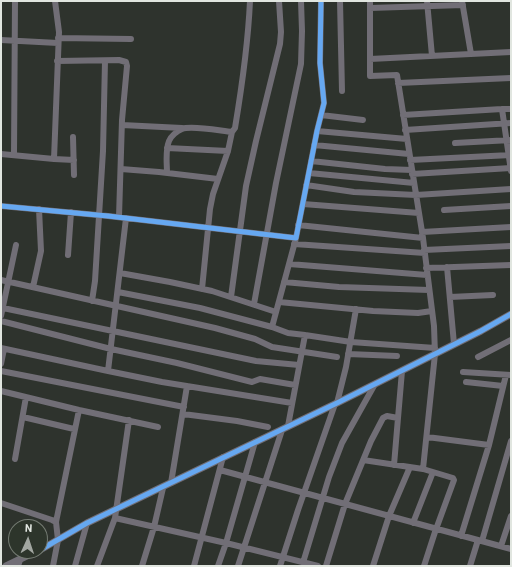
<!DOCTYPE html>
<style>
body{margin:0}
#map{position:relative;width:512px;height:567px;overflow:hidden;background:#2e332d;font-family:Barlow,sans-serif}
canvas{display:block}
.frame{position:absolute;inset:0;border:2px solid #e1e6e0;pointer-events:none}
.north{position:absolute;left:8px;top:519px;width:40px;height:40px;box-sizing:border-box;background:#2d352b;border:1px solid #757c73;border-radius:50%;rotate:3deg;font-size:11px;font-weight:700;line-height:16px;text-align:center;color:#e1e6e0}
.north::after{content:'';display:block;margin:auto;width:14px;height:18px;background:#a2a7a1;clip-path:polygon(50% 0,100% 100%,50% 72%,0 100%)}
</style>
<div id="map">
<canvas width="512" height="567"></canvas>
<div class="frame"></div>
<div class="north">N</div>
</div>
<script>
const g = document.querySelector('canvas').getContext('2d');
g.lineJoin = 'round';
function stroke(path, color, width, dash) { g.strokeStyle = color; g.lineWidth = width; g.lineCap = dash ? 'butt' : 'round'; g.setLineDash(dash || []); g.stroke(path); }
const minor = new Path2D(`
 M55,1l4,31 -5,127 20,1
 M340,1l2,90
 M370,1v75l27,-1 26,163 11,88 1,28 -12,115
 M427,1l5,55
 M462,1l9,53
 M370,8l93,-3
 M58,38l73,1
 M1,40l57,3
 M370,59l141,-7
 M57,61l62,-1 7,2 1,4 -5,54 -3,97
 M398,83l113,-5
 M321,115l42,5
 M403,115l99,-6
 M122,125l60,3
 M405,130l106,-7
 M317,131l90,8
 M73,137l1,38
 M455,143l56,-3
 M314,145l95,9
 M167,148l61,3
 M1,154l53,5
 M14,155l1,-154
 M410,160l101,-5
 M311,161l74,8 27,1
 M121,169l38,3 59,7
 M511,171l-9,-62h9
 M167,173c0,-10 -2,-22 2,-32 2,-5 8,-10 13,-12 9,-4 39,2 50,3
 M309,173l105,10
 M412,174l99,-6
 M306,185l48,7 62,3 95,-6
 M303,204l116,9
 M1,206l107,10 188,22 21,-107 7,-28 -4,-40 1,-62
 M444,210l67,-4
 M126,218l-18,153 54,11 130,21
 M298,225l125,13
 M422,232l89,-5
 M294,244l131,9
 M424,250l87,-4
 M68,255l3,-43
 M289,264l138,11
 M447,267l7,77
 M426,268l85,-3
 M120,273l50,9 42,9 64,21
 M1,280l214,48 40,11 17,8 65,10
 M284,282l55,5 90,3
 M33,287l8,-36 -2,-42
 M202,289l8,-80 3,-15 15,-43 4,-19 3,-4c7,-42 13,-84 15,-127
 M118,292l82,16 72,19
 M231,297l15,-111 10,-45 24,-97 1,-12 -2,-31
 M450,297l43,-2
 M92,301l3,-20 8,-130 2,-90
 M279,302l94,9 45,2 14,-2
 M254,304l22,-121 25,-119 1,-33 -1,-30
 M3,308l253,53 43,4
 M1,316l15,-71
 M1,321l110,28 66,14 75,19 8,-3 35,6
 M305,335l46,7 84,6
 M1,348l107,23
 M348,354l49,2
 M478,357l33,-17
 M1,364l3,-15
 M1,371l183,36
 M463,372l48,3
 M466,382l37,4
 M1,391l78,19 79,17
 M337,403l9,-36 10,-58
 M183,414l54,7 31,6
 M23,417l51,12
 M288,426l17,-91 -17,-2 -16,-6 24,-89
 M427,437l62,8
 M15,459l11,-62
 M363,460l60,9 30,9 1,2 -19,52 -11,34
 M394,465l8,-94
 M220,470l291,79
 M171,483l16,-97
 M1,503l51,17 4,2 2,18 -5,26
 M115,518l111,25 92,23
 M56,522l23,-112
 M413,523l20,-51
 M461,536l28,-91 17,-70
 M482,541l29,-100
 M501,546l10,-30
 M18,566l2,-6
 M75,566l12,-43
 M97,566l18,-48 14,-98
 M142,566l12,-39 9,-39
 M194,566l29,-109
 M218,566l8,-23 29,-101
 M238,566l44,-136
 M280,566l18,-56 37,-106
 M302,566l27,-89 13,-34 33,-59
 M326,566l19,-62 26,-63 12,-23 4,-2 11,2
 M373,566l16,-50 21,-49
 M470,566l8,-26`);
const tertiary = new Path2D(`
 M40,550l47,-27 248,-119 146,-73 30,-17
 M6,566l31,-15`);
const cycleway = new Path2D(`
 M1,206l107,10 188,22 21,-107 7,-28 -4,-40 1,-62
 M40,550l47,-27 248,-119 146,-73 30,-17`);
stroke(minor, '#716e76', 6);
stroke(tertiary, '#716e76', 7);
stroke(cycleway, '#66a8f1', 5);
</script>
